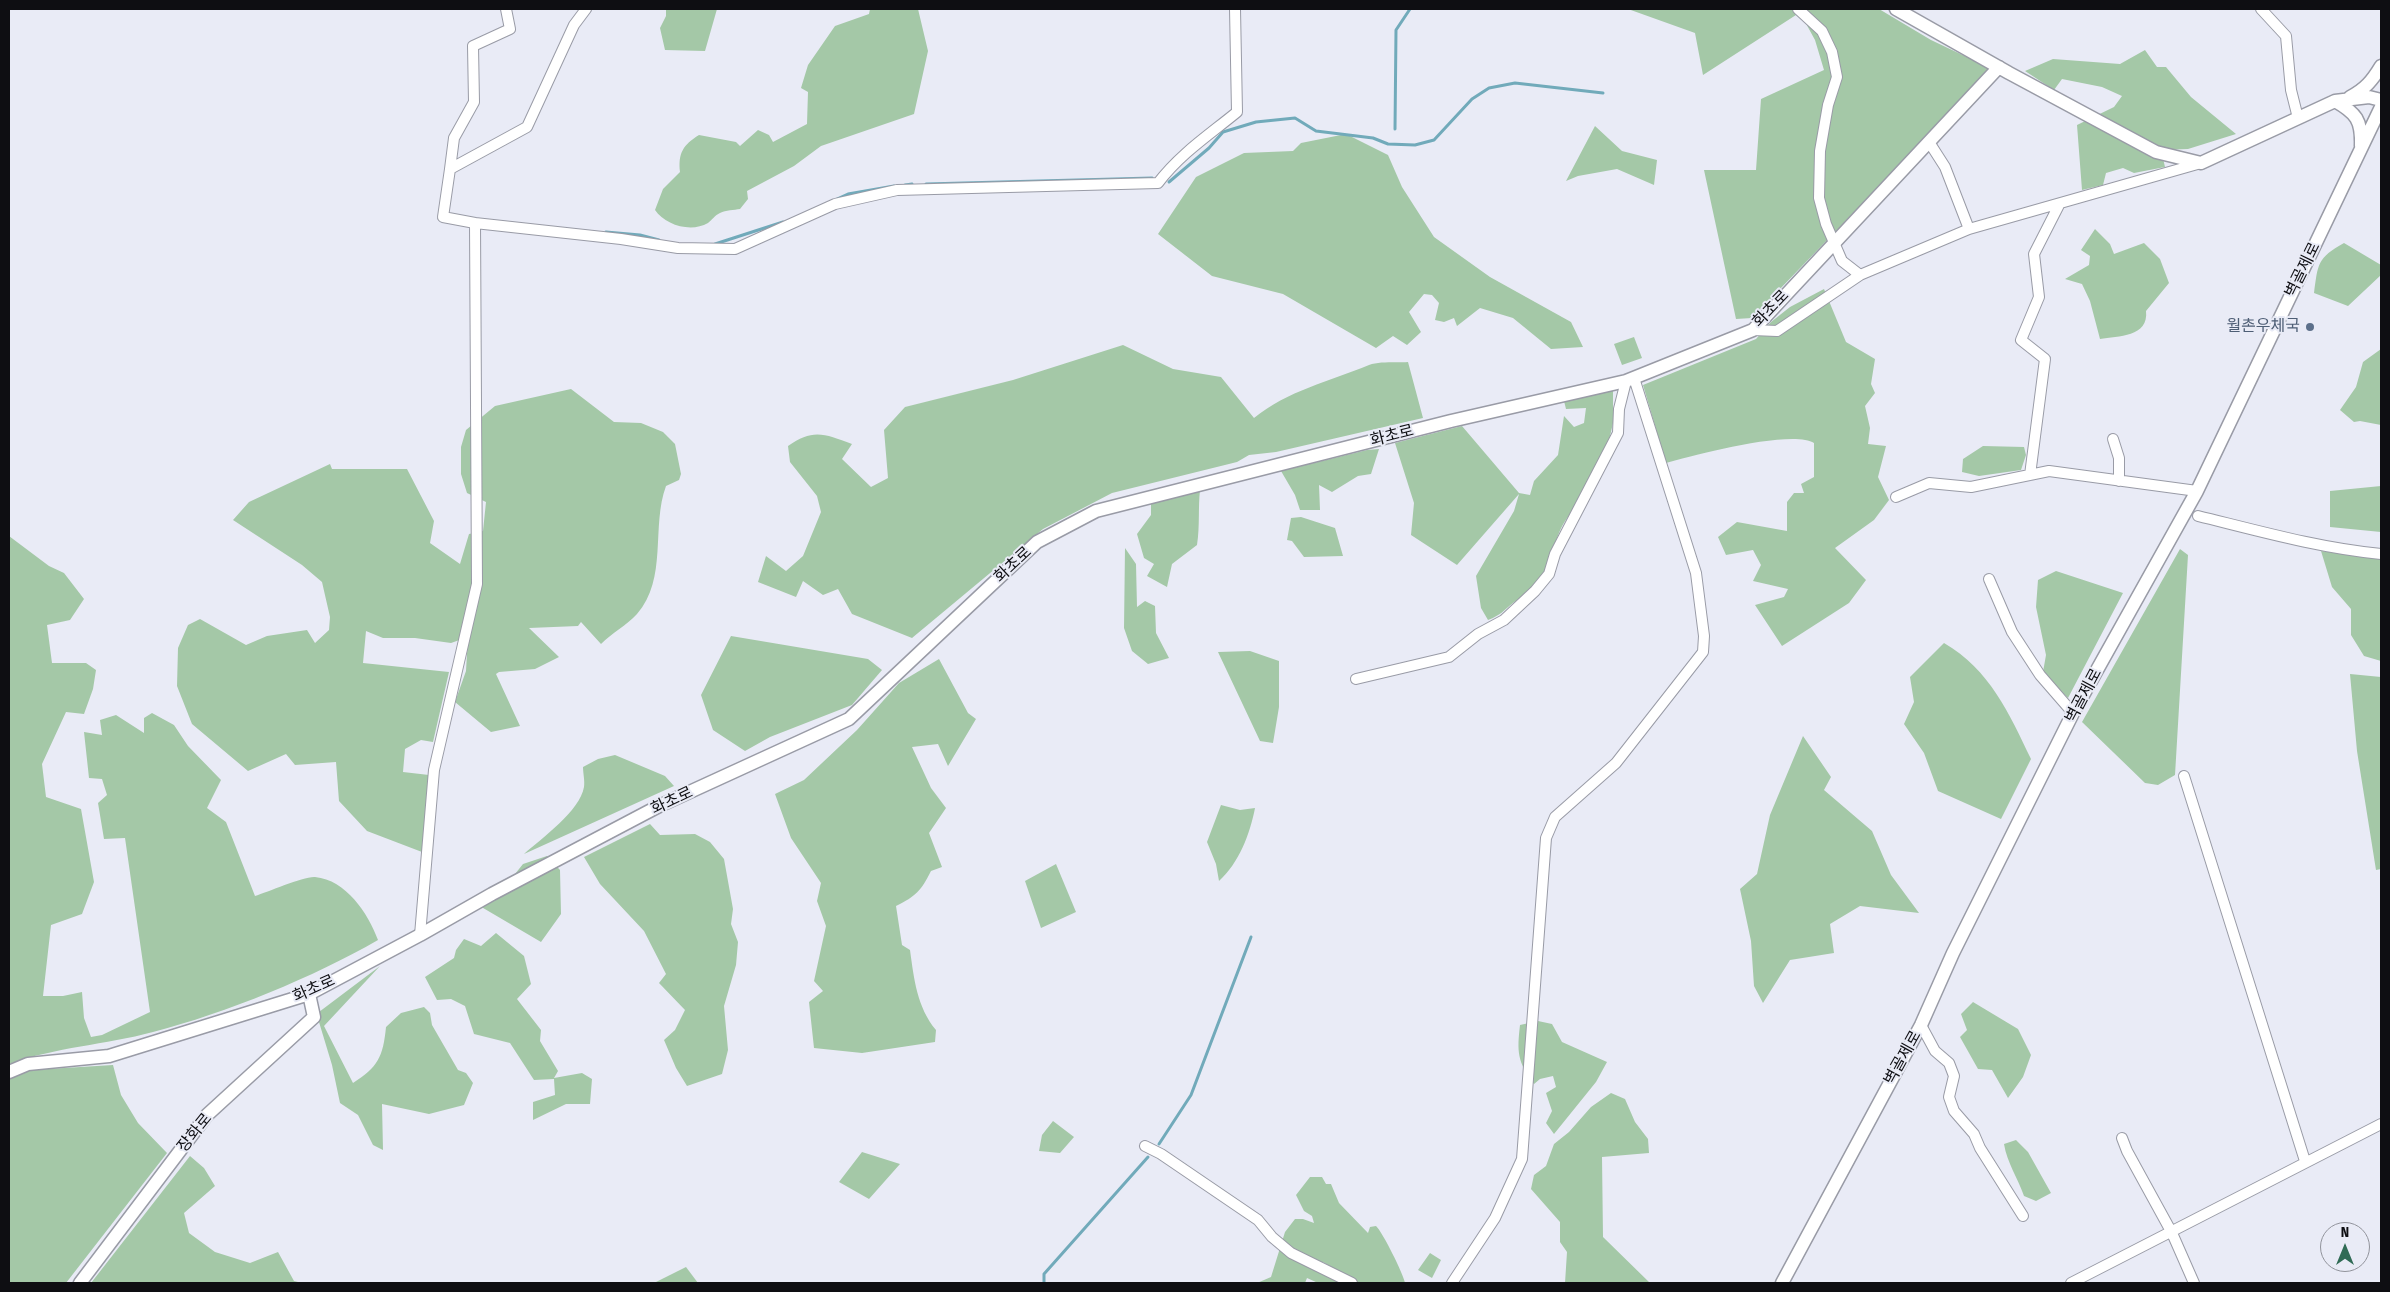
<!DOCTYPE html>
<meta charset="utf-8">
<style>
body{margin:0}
#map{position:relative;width:2390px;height:1292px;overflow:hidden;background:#e9ebf6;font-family:"Fira Sans Condensed",sans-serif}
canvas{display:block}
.frame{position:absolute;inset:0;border:10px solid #0e0e12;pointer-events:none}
.north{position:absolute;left:2320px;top:1222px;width:50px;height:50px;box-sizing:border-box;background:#e9ebf6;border:1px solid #91939b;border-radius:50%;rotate:0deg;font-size:14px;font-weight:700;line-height:20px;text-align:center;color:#0e0e12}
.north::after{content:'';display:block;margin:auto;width:18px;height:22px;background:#306b55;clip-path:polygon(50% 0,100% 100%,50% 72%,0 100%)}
</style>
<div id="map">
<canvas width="2390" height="1292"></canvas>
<div class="frame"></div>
<div class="north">N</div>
</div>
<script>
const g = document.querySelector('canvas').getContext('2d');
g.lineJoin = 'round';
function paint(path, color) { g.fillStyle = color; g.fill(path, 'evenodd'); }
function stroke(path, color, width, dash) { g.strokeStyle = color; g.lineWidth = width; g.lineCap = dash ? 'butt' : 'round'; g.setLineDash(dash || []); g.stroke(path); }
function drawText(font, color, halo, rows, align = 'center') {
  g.font = font + ' "Fira Sans Condensed","Noto Sans KR",sans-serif'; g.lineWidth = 4; g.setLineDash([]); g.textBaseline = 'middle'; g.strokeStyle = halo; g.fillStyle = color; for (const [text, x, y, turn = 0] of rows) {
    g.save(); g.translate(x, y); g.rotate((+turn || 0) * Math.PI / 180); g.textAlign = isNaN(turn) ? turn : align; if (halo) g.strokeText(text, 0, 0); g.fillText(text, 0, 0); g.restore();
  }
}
const green = new Path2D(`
 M666,9h51l-12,42 -40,-1 -5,-22 6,-12z
 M870,9h48l10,42 -14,63 -93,32 -27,20 -47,25 1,8 -8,10c-6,1 -14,1 -20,4 -5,2 -8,7 -12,10 -17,10 -43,2 -53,-13l8,-21 17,-17c-2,-19 3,-27 19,-37l37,7 4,4 18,-16 11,5 4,7 34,-18 1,-32 -7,-4 7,-23 27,-39 34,-12z
 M1628,9h164l4,6 -93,60 -8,-42z
 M1798,9h81l52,31 61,29 -240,249 -16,1 -32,-149h52l5,-71 63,-29 -9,-30z
 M2145,50l12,17h9l25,30 45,37 -48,15 -27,1 4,17 -31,6 -11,-5 -17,5 -3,12 -21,5 -5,-65 37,-18 8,-11 -20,-9 -40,-8 -8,11 -29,-19 28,-12 67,5z
 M1595,126l27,25 35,9 -3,25 -37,-16 -39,7 -12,5z
 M1346,134l42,21 14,32 32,50 56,40 81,45 12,25 -32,2 -38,-31 -33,-10 -23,18 -3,-8 -10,4 -9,-2 4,-17 -7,-8 -8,-1 -15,18 12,20 -14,13 -14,-9 -17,12 -93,-54 -71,-18 -54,-42 38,-57 48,-24 49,-2 8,-8z
 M2095,229l15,15 4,10 30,-11 16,16 9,24 -23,28c3,26 -28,25 -46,28l-10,-38 -8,-17 -17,-5 24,-14 1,-9 -9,-6z
 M2344,243l37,22v10l-33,31 -34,-13c4,-29 3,-35 30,-50z
 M1824,289l22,53 29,17 -4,25 4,9 -10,13 5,22 -2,16 18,2 -8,31 11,23 -15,20 -39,28 31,32 -17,23 -67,43 -27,-41 29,-8 4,-8 -35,-8 8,-16 -8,-15 -27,5 -8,-18 19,-15 50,9v-29l7,-9h10l-3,-9 13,-7v-34c-21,-14 -121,12 -148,20l-23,-78 113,-46 15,-17 19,-15z
 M1634,337l8,21 -20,7 -8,-21z
 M1123,345l50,24 48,8 33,41c33,-27 76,-37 115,-53 11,-4 28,-2 39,-3l15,56 -147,34 -27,3 -12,7 -125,31 -69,36 -131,109 -60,-24 -14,-25 -15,6 -20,-14 -7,16 -38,-15 8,-26 20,15 17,-15 18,-44 -4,-16 -27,-34 -2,-16c25,-18 37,-12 64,-2l-10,15 29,28 17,-9 -4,-48 21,-23 108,-27z
 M2381,349v76l-21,-4 -6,1 -14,-12 16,-23 7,-25z
 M571,389l43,33 27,1 22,9 12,12 6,30 -2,6 -13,6c-15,40 2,93 -29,128 -10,11 -25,19 -36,30l-20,-22 -3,4 -49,2 30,29 -24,12 -36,3 -3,2 24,52 -29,6 -36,-30 11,-31 2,-34 -17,6 -36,-5h-32l-17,-7 -3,32 86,9 -16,70 -12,-2 -16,9 -2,23 26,3 -7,77 -55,-21 -28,-30 -3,-39 -41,3 -9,-11 -38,17 -56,-47 -15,-38 1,-38 10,-23 12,-6 46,26 21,-9 40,-6 8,13 14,-13 1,-13 -8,-35 -20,-17 -69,-45 16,-18 81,-38 2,5h75l27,52 -4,22 30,21 9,-30 14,-3 3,-29 -19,-9 -6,-19v-27l5,-17 29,-24z
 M1613,391v32l-5,22 -36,67c-15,16 -17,36 -25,56 -8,17 -20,25 -34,35 -10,8 -12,12 -25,17l-7,-12 -5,-32 38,-65 5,-17 -62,71 -46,-30 3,-32 -19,-60 67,-17 57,67 11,2 4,-14 24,-26 6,-39 10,11 10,-4 2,-15 -20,1 -2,-8 25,-8z
 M1983,446l41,1 2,8 -5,15 -42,6 -17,-4 1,-13z
 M1379,449l-8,25 -13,2 -26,16 -13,-7 1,25h-20l-5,-15 -14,-24 86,-21z
 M2381,486v46l-51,-5v-36z
 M1200,490c-2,18 0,36 -3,55l-25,19 -5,23 -20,-11 7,-12 -10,-6 -7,-24 14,-19v-12z
 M1301,517l34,11 8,28 -39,1 -12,-16 -5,-1 4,-22z
 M9,536l40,30 15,7 20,26 -14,21 -23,5 5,38h34l10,7 -3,19 -9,25 -18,-2 -24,52 4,33 35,12 13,73 -12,32 -31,11 -8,71h20l19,-4 2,26 7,19 11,-2 48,-23 -25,-174 -21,1 -6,-36 9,-8 -5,-16 -13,-1 -5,-46 18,3 -2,-15 16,-5 28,18v-15l8,-5 22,12 14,21 33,34 -14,28 19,14 29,74c13,-4 49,-20 60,-19 31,3 53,36 63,63 -64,37 -152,73 -225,92 -48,13 -97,15 -144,32z
 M1125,548l11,16 1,43 8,-6 10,5 1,27 13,25 -21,6 -16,-13 -8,-23z
 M2180,549l8,6 -13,220 -17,10 -13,-2 -63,-61z
 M2321,551l60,8v102l-17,-5 -13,-21v-26l-19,-22z
 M2056,571l67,22 -55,105 -25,-26 3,-17 -10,-48 2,-27z
 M731,636l137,23 14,11 -30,35 -82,32 -25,14 -32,-21 -12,-35z
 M1944,643c46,27 65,70 87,116l-30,60 -63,-28 -14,-38 -20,-29 10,-22 -4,-25z
 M1250,651l29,10v46l-6,36 -13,-2 -42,-89z
 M939,659l29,54 8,6 -28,47 -10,-22 -26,3 19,41 15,20 -17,25 13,34 -11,4c-10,20 -15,25 -35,35l6,39 8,5c4,29 7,57 26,80l-1,12 -73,11 -48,-5 -5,-46 14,-11 -9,-10 12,-55 -9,-25 4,-18 -30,-45 -16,-44 29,-14 53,-50 42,-47z
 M2350,674l31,3v192l-5,1 -19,-119z
 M1803,736l28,41 -7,13 48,41 19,44 28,38 -59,-7 -30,18 4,29 -44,7 -27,43 -9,-17 -3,-45 -11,-52 17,-15 13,-59z
 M615,755l50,21 9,10 -150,68c18,-16 56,-43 60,-67 1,-6 -1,-14 -1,-20l15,-8z
 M1221,805l19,5 15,-2c-5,26 -16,55 -36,73l-3,-17 -9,-22z
 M650,824l10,11 35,-1 15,8 14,17 9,50 -2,15 7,18 -2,23 -12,41 4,44 -6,24 -35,12 -11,-18 -12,-28 11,-10 10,-20 -26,-27 7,-9 -22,-43 -44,-47 -16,-27z
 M547,856l13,14 1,44 -20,28 -63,-37 38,-20 -1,-11 8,-10z
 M1056,864l20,48 -35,16 -16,-47z
 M496,933l28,23 7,28 -14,15 24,31 -1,11 18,30 -4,7 28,-5 10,6 -2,25h-24l-33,16v-18l22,-7 -1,-16 -20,1 -24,-37 -36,-9 -9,-28 -14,-7 -14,1 -12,-23 29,-19 2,-8 8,-11 17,7z
 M380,966l-56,60 29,57c25,-16 30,-26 33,-56l15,-14 23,-6 6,6 2,12 26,45 8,3 7,10 -9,22 -35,9 -47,-10 1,46 -10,-5 -15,-30 -18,-12 -8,-38 -13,-43v-10z
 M1973,1002l45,27 13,26 -8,22 -15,21 -16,-28 -14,-1 -18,-32 7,-7 -6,-16z
 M1538,1021l14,3 10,18 45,20 -11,20 -42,52 -8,-11 6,-12 -6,-18 10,-6 -3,-11 -13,3 -6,5c-17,-22 -17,-33 -14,-59z
 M113,1065l8,30 17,28 29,30 -101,130h-57v-205l23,-8z
 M1611,1093l14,6 10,23 13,17 1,14 -47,4 1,80 47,46h-85l2,-31 -7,-10v-20l-29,-33 3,-14 12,-9 8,-22 15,-12 22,-25z
 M1053,1121l21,16 -14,16 -21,-2 3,-16z
 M2016,1140l12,12 23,41 -15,8 -12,-5c-6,-18 -17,-33 -20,-52z
 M862,1152l38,12 -31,35 -30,-17z
 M190,1156l14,12 11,18 -31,27 5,20 26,19 35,11 28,-11 16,29 8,2h-211z
 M1310,1177h12l4,7h5l8,19 29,30 2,-6 6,-1c6,5 28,49 29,57h-46l-36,-21 -4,9 24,12h-25l-11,-5 -2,5h-48l14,-6 14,-45 10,-13h8l11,4 -2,-7 -8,-5 -8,-16z
 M1430,1253l11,7 -9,18 -14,-8z
 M686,1267l12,16h-44z`);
const stream = new Path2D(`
 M1395,129l1,-99 14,-21
 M1169,182l40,-34 14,-16 33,-10 39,-4 21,13 57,7 15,6 27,1 19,-5 38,-41 17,-11 26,-5 88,10
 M926,184l226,-6
 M905,185l7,-1
 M837,199l11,-5 46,-8
 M606,232l34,3 19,5
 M715,244l68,-22
 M1159,1144l32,-49 60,-158
 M1044,1283v-9l104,-117`);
const minor = new Path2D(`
 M506,9l4,20 -37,17 1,56 -20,36 -4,31 77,-42 47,-102 12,-16
 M1798,9l24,22 10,21 5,25 -9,28 -8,46 -1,47 7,26 16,37 18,14
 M2261,9l25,27 5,54 7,28
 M1929,142l16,25 24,62
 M475,223l146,16 57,9 57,1 100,-45 62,-14 261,-7c22,-29 51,-48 79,-71l-2,-103
 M1753,330l24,1 83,-56 109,-46 232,-66
 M2113,439l6,19v23
 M2030,475l15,-116 -24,-19 18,-43 -5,-43 25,-49
 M1896,497l33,-14 42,4 78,-16 148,20
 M2198,516c61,15 121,32 183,38
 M1989,579l23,53 28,43 33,38
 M1356,679l93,-22 29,-23 26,-14 31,-29 14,-17 6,-20 63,-121 1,-24 7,-28
 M2184,776l121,385
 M420,935l14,-165 43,-186 -2,-361 -32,-6 7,-48
 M1921,1025l14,26 14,12 5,13 -5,21 5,14 20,23 6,14 43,68
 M2122,1138l5,13 45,82 22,50
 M1145,1146l16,8 97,66 14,17 19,16 61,30
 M1452,1283l43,-65 27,-59 24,-321 9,-21 61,-54 87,-111 1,-16 -8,-63 -62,-195
 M2071,1283l310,-159`);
const tertiary = new Path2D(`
 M1896,9l113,64 147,79 45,11 134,-62 34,-4 12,3
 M2350,97c15,-8 22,-16 31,-31
 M2335,101c21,12 27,19 26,45
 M9,1072l19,-8 81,-8 200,-62 111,-59 72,-41 167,-88 190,-87 188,-177 59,-31 355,-90 175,-40 127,-51 246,-263
 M80,1283l127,-168 107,-98 -5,-23
 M1782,1283l139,-258 32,-72 120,-240 124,-222 184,-384`);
const markers = [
 [2310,327,5,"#5c6f8a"]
];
const streetNames = [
 ["벽골제로",2303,270,-64],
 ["화초로",1771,309,-46],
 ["화초로",1392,436,-14],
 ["화초로",1013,565,-43],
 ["벽골제로",2084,696,-62],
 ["화초로",672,801,-25],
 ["화초로",314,989,-24],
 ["벽골제로",1903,1058,-61],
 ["장화로",195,1133,-51]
];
const serviceNames = [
 ["월촌우체국",2300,327]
];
paint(green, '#a4c8a7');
stroke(stream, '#71aaba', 3);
stroke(minor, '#999ba6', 12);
stroke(tertiary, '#999ba6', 15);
stroke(minor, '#fff', 10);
stroke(tertiary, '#fff', 12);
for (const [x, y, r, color] of markers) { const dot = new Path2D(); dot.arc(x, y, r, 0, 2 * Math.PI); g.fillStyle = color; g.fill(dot); stroke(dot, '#e9ebf6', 2); }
drawText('16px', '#0e0e12', '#e9ebf6', streetNames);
drawText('16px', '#4e5e75', '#e9ebf6', serviceNames, 'right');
</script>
